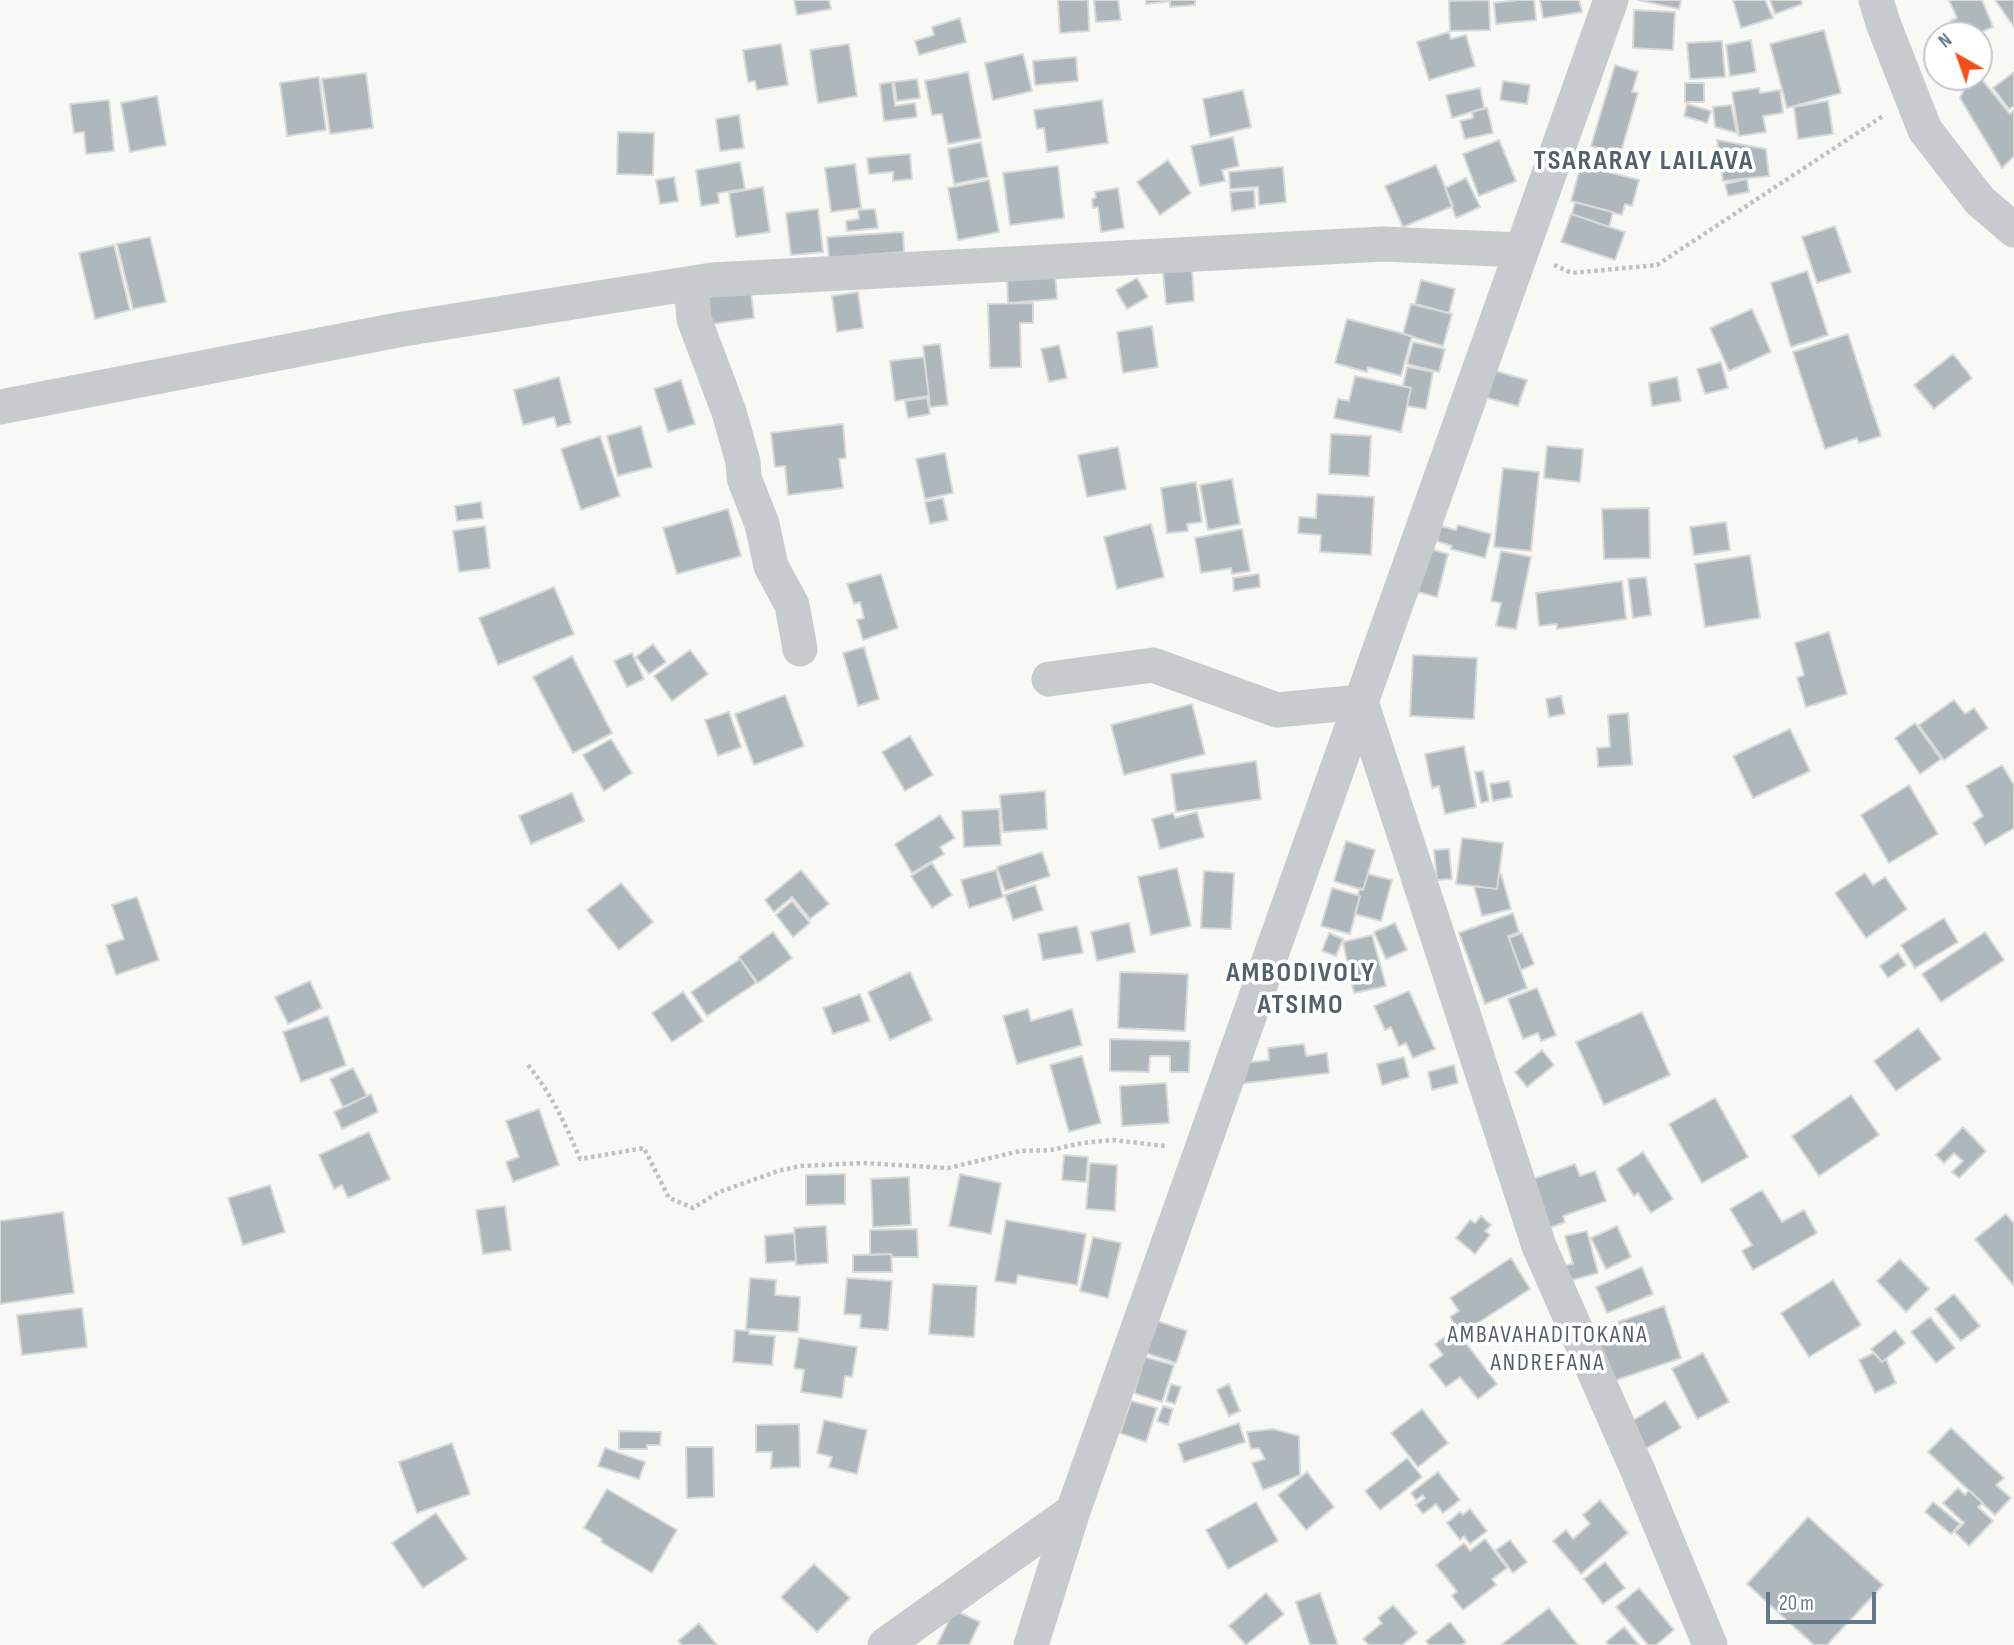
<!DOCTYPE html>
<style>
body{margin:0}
#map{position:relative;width:2014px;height:1645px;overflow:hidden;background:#f8f8f5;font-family:"Sofia Sans Condensed",sans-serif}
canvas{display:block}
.north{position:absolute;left:1923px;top:21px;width:70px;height:70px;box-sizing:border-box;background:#fff;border:2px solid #c1c9cf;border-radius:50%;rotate:320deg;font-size:19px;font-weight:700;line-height:28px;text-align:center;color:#647888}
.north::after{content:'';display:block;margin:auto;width:24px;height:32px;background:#f24f1a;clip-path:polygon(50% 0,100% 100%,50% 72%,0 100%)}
.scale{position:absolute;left:1766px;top:1592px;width:110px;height:32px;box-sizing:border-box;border:4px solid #647888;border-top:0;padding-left:9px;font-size:21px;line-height:24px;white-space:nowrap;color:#647888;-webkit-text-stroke:5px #fff;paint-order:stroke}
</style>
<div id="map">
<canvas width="2014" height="1645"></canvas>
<div class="north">N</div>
<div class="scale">20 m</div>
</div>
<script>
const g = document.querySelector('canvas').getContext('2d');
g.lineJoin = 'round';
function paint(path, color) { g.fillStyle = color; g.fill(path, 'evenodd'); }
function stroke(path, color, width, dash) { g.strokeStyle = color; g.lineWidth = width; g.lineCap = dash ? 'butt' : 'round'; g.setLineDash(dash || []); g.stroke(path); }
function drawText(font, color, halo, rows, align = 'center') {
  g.font = font + ' "Sofia Sans Condensed",sans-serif'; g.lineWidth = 7; g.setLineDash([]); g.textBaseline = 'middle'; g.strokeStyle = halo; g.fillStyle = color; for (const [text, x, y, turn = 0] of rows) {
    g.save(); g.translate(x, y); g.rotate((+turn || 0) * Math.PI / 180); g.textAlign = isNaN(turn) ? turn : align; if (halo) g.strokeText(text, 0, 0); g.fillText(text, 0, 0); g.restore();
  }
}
const building = new Path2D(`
 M794,0h35l2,9 -34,6z
 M1058,0h30l1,31 -29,2z
 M1094,0h24l3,20 -25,2z
 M1146,0h49v5l-25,2v-6l-24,3z
 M1489,0l1,30 -40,1 -1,-30z
 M1518,0h16l2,20 -40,4 -2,-21z
 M1540,0h39l3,12 -39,6z
 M1638,0h43l-2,9z
 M1733,0h32l8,18 -32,10z
 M1770,0h31l1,4 -27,10z
 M1949,0h33l11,27 -19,8h-17l-6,-14 6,-3z
 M1995,0h19v27z
 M1634,10l41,2 -2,38 -40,-2z
 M960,18l6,24 -47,13 -4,-14 19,-6 -2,-8z
 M1824,30l17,63 -54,15 -17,-64z
 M1449,32l2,7 15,-4 9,31 -46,14 -12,-38z
 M1751,40l5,32 -26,4 -4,-31z
 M1722,41l3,36 -35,2 -3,-36z
 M781,44l7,41 -31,5 -2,-9 -7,1 -5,-32z
 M849,44l8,52 -39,7 -8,-53z
 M1023,54l9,37 -39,9 -8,-37z
 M1076,57l2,24 -43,4 -2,-24z
 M1615,65l23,7 -6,20 6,1 -18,62 -29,-9z
 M968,72l13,66 -33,6 -6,-30 -10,1 -7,-34z
 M2014,72v34l-5,3 -16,-21z
 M366,73l7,55 -43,6 -8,-55z
 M1979,76l31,38 4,-4v46l-12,12 -42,-70 10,-21z
 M319,77l7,53 -39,6 -7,-53z
 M917,79l3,19 -23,3 -3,-19z
 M1503,81l27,4 -3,19 -27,-4z
 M892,82l3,24 20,-3 2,14 -33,4 -4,-37z
 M1685,83h19v19h-19z
 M1480,88l4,20 -32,10 -6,-23z
 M1759,88l1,5 20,-3 3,23 -20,3 3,16 -27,4 -7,-44z
 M1243,90l8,37 -41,10 -7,-38z
 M157,96l9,49 -36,7 -9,-49z
 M109,100l5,51 -28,3 -2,-22 -10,1 -4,-29z
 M1102,100l6,43 -61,9 -3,-24 -7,1 -3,-19z
 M1828,101l5,33 -35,5 -4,-32z
 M1687,104l24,7 -4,12 -23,-7z
 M1731,105l6,28 -22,-6 -2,-20z
 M1487,108l6,25 -28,6 -5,-18 13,-3 -1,-6z
 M739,115l5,33 -24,3 -4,-32z
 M618,132l36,1 -1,42 -36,-1z
 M1233,137l6,29 -17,4 3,11 -25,5 -9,-40z
 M1499,140l17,41 -37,15 -16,-42z
 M1717,140l49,9 3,27 -46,5z
 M981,142l7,35 -34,7 -6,-35z
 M910,154l2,25 -19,2v-9l-24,2 -2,-16z
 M1168,160l23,33 -31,22 -23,-33z
 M740,162l5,27 -27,4 1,10 -18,3 -5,-36z
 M855,164l6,44 -30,4 -6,-44z
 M1436,165l17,41 -50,21 -18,-41z
 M1581,165l58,15 -7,26 -7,-2 -3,11 -51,-14z
 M1058,166l6,52 -54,7 -7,-52z
 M1283,167l3,35 -27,3 -1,-18 -28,2 -1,-17z
 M674,177l4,24 -18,3 -4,-24z
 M1466,178l14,29 -24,11 -11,-30z
 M1747,179l2,13 -21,4 -3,-12z
 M989,180l10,52 -41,8 -10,-52z
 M763,187l7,45 -34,5 -7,-44z
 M1118,188l6,40 -23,4 -3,-25 -5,1 -1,-9 4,-1 -1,-6z
 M1254,190l1,18 -23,3 -2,-19z
 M1575,202l38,10 -4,15 -37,-13z
 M818,209l5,43 -32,3 -5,-42z
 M875,209l3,19 -31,3 -1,-10 13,-2 -1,-9z
 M1571,214l54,18 -10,28 -54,-18z
 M1835,226l16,46 -34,11 -15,-46z
 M903,232l1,20 -75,6 -2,-21z
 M150,237l16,65 -33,7 -16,-65z
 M114,245l16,65 -35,9 -16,-66z
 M1192,269l2,32 -28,3 -3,-32z
 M1807,271l21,64 -37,12 -20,-64z
 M1055,272l2,27 -49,4 -1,-27z
 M1137,278l11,19 -21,12 -11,-19z
 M1421,280l34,9 -6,24 -34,-9z
 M750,284l4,34 -49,7 -4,-36z
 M858,292l5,36 -26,4 -5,-36z
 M1033,303v20h-13l1,44 -31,1 -2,-64z
 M1411,304l41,10 -9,32 -40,-12z
 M1752,309l19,43 -42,19 -19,-43z
 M1347,319l65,17 -11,40 -33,-9 -1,5 -32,-9z
 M1152,326l6,41 -35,6 -6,-41z
 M1848,334l33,102 -22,7 -2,-5 -32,11 -32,-97z
 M1413,342l32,7 -6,23 -32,-8z
 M940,344l8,61 -18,2 -7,-61z
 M1059,345l8,33 -18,4 -8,-33z
 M1953,354l19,24 -38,31 -20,-24z
 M924,357l5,39 -34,5 -5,-40z
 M1721,362l7,26 -23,6 -8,-25z
 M1407,367l26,5 -7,37 -19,-3 4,-18 -8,-2z
 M1492,370l35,10 -9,26 -34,-9z
 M1355,376l56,12 -10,44 -67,-14 4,-19 11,2z
 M559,377l12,46 -14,4 -3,-10 -31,8 -9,-35z
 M1677,377l4,24 -29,5 -3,-23z
 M681,380l14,44 -27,8 -14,-43z
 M927,398l3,16 -22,4 -3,-17z
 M843,424l3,34 -7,1 4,29 -55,7 -3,-29 -10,1 -4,-34z
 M641,426l11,41 -34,9 -11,-40z
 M1331,434l40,2 -2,40 -40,-2z
 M600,436l20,60 -39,14 -20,-61z
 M1547,446l36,3 -3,33 -36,-4z
 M1118,447l8,42 -39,8 -9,-42z
 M945,453l8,40 -28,6 -9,-40z
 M1503,468l36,4 -8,79 -37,-4z
 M1232,479l8,45 -32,6 -8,-45z
 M1196,482l6,40 -15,2 1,7 -21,2 -6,-45z
 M1317,494l57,3 -3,58 -51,-3 1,-17 -23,-2 1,-16 17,1z
 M943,498l5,22 -18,4 -5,-22z
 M481,502l2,16 -26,3 -2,-15z
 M1649,508l1,50 -46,1 -2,-50z
 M728,509l13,47 -64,18 -14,-46z
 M1726,522l4,28 -36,5 -4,-28z
 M1151,524l13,53 -47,12 -13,-52z
 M1458,525l33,9 -6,24 -34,-9 1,-3 -15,-5 4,-15 15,4z
 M485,526l5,42 -31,4 -6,-41z
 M1242,529l8,42 -18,3 -1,-6 -30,5 -6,-35z
 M1430,549l18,5 -11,43 -19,-5z
 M1501,551l30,6 -15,72 -20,-3 5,-23 -10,-2z
 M1750,555l10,63 -55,9 -10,-63z
 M881,574l17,54 -35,12 -6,-20 7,-2 -4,-16 -6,2 -7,-20z
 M1259,574l1,13 -26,4 -1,-13z
 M1646,577l5,38 -18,3 -5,-39z
 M1622,581l4,38 -69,10v-5l-18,2 -3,-33z
 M554,587l20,47 -76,31 -19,-47z
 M1829,632l18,62 -41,13 -9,-29 7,-3 -9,-32z
 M653,644l13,18 -17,12 -13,-17z
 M864,647l15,52 -21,7 -15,-53z
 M690,650l18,24 -36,27 -18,-25z
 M632,653l12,26 -17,8 -13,-26z
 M1413,655l64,3 -3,61 -64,-3z
 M572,656l40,77 -39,20 -40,-76z
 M785,695l19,51 -50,19 -19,-51z
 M1561,696l4,18 -16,3 -3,-18z
 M1954,700l11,14 9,-6 14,20 -44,32 -25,-35z
 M1192,704l13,50 -81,21 -13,-50z
 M729,712l12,35 -23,9 -13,-36z
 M1628,713l4,52 -34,2 -1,-19 13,-1 -2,-32z
 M1915,723l26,36 -21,15 -25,-36z
 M1790,729l20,42 -57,27 -20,-42z
 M910,736l23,39 -28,16 -23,-39z
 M611,739l21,34 -28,18 -21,-36z
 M1464,746l12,61 -31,7 -6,-28 -7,2 -7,-34z
 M1256,761l5,38 -85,13 -5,-38z
 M2002,765l12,20v43l-29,17 -12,-22 10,-7 -17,-30z
 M1483,771l6,30 -8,2 -6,-31z
 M1509,781l3,16 -19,4 -3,-17z
 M1909,785l29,49 -49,29 -28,-48z
 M1045,791l2,38 -44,3 -3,-37z
 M572,793l12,28 -53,23 -12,-28z
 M999,809l2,36 -37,2 -2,-36z
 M1197,812l7,25 -44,12 -8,-30 21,-6 2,5z
 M940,815l15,23 -15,9 4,7 -32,19 -17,-29z
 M1462,838l41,5 -6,46 -41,-5z
 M1346,841l29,9 -12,40 -29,-9z
 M1449,849l3,30 -15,1 -3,-30z
 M1042,852l8,24 -45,15 -8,-24z
 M932,863l20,32 -20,13 -21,-32z
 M1177,868l14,58 -40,9 -13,-58z
 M801,870l28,34 -19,15 -18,-22 -18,15 -9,-12z
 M996,870l7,27 -34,11 -8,-28z
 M1204,871l30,2 -3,56 -30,-1z
 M1865,873l8,12 12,-8 22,32 -41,29 -31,-45z
 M1368,874l24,6 -11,41 -26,-7 5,-18 -2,-1 2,-7 3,2z
 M1501,874l10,35 -29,7 -8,-30 23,3 2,-14z
 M621,883l32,39 -34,28 -32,-40z
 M1035,885l8,25 -30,10 -8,-25z
 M1332,888l28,8 -10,38 -29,-8z
 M137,897l22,63 -43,15 -10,-30 18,-6 -12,-34z
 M792,901l18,22 -17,14 -17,-22z
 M1513,913l6,19 -11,4 19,52 -42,16 -26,-71z
 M1944,918l14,24 -43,26 -14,-23z
 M1129,923l6,29 -38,9 -6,-29z
 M1395,923l12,27 -21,9 -12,-27z
 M1077,926l6,27 -40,7 -5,-26z
 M773,932l19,26 -34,25 -19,-26z
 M1985,932l19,28 -63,42 -19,-28z
 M1329,933l14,6 -7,17 -14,-5z
 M1522,933l12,31 -13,6 -12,-32z
 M1372,935l14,51 -32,7 -11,-51z
 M1898,953l8,12 -18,13 -8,-12z
 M740,959l16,24 -49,33 -16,-24z
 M910,972l22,48 -42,20 -22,-48z
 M1120,972l68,2 -3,57 -67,-3z
 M310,981l12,27 -34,16 -13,-27z
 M1537,988l19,47 -15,6 -3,-8 -15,6 -15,-40z
 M1409,991l26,58 -22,9 -7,-15 -7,3 -8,-19 -6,3 -11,-24z
 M683,992l20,29 -31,21 -20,-29z
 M860,994l10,27 -37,13 -10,-26z
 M1028,1009l3,12 41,-12 10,36 -65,19 -14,-48z
 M1642,1012l28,63 -66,30 -28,-63z
 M328,1016l18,49 -45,17 -18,-50z
 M1918,1028l23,31 -45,32 -22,-30z
 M1110,1039l80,2 -1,31h-19v-16h-20l-1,16 -39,-1z
 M1304,1044l2,12 21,-3 2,20 -92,11 -2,-20 34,-4 -1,-12z
 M1542,1050l12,15 -27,22 -12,-15z
 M1082,1056l19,67 -32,9 -19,-67z
 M1404,1057l5,20 -27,8 -5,-21z
 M1454,1065l4,18 -26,7 -4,-18z
 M353,1068l14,28 -24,11 -13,-28z
 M1166,1083l3,40 -47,3 -2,-40z
 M371,1094l7,18 -36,17 -8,-17z
 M1851,1095l28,40 -60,41 -27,-40z
 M1715,1098l33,59 -46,26 -33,-59z
 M539,1109l20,56 -46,17 -7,-20 13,-5 -13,-36z
 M1963,1127l23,24 -27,27 -7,-6 11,-11 -9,-8 -10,10 -8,-8z
 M369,1132l21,47 -42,19 -6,-13 -8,4 -15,-34z
 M1643,1152l30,47 -22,14 -13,-20 -4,3 -17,-27z
 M1064,1155l24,2 -2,25 -24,-2z
 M1090,1163l27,2 -2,46 -29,-2z
 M1575,1164l5,12 15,-5 11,30 -43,15 2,6 -29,11 -17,-49z
 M845,1174v30l-39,1v-30z
 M960,1174l41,9 -10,51 -42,-8z
 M909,1177l2,48 -38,2 -2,-48z
 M270,1185l15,47 -42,13 -15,-47z
 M1762,1190l20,32 22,-12 13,23 -64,37 -11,-19 10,-6 -22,-36z
 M505,1206l6,44 -28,4 -7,-44z
 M63,1212l11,81 -74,11v-83z
 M2006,1214l8,9v63l-39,-47z
 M1481,1216l10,9 -6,6 5,4 -15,19 -19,-16 14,-18 5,3z
 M1006,1220l80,14 -9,51 -59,-10 -2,9 -21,-3z
 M826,1226l2,37 -32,2 -2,-37z
 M1617,1226l14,31 -25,12 -15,-31z
 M917,1229l1,28h-26l-1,-3 -21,1v-25z
 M1587,1231l11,42 -33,9 -4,-16 12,-2 -8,-28z
 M794,1233l2,28 -30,2 -1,-27z
 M1093,1237l28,6 -13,55 -28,-7z
 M891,1254l1,18h-39v-17z
 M1511,1258l19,31 -69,45 -11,-17 9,-6 -9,-13z
 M1900,1259l29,30 -23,23 -29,-31z
 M1642,1267l11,27 -46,19 -11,-26z
 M750,1278l26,2 -1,15 25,2 -2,35 -52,-3z
 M847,1278l45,3 -4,49 -28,-2 1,-13 -17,-1z
 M1833,1280l28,45 -52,32 -28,-44z
 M933,1284l44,2 -3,51 -45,-3z
 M1954,1294l26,32 -19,15 -26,-32z
 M1664,1306l17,52 -88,30 -12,-36 42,-15 -5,-15z
 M82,1308l5,39 -65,8 -5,-40z
 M1930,1317l25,31 -19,15 -25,-31z
 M1154,1320l33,11 -11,32 -33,-11z
 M1455,1329l42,55 -19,15 -18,-22 -14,10 -17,-22 14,-10 -8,-11z
 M735,1330l14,1v3l26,2 -3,29 -39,-3z
 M1895,1330l10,13 -23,19 -11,-13z
 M799,1338l58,9 -5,30 -7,-1 -3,22 -41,-6 3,-22 -10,-2z
 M1703,1353l26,49 -32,17 -25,-50z
 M1874,1353l8,9 4,-3 10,24 -21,10 -16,-33z
 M1145,1357l29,8 -12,37 -28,-9z
 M1171,1384l10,3 -6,17 -9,-3z
 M1229,1384l11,27 -11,5 -12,-26z
 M1131,1401l26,7 -11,34 -26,-9z
 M1665,1401l16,27 -51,30 -16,-26z
 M1163,1406l10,3 -5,16 -11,-4z
 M1422,1409l26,34 -30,24 -27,-34z
 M824,1420l43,10 -10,44 -28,-7 3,-10 -15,-4z
 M1239,1423l6,19 -61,20 -6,-18z
 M799,1424l1,43 -29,1 1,-16h-16v-27z
 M1951,1428l53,50 -8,7 15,13 -16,17 -67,-63z
 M1273,1429l26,7 1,39 -37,15 -11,-27 13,-4 -6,-11 -8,1 -4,-17z
 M619,1431l42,1 -1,13h-13v4h-28z
 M452,1443l18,51 -53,19 -18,-51z
 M686,1447h27l1,50 -27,1z
 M605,1448l40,14 -6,17 -41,-13z
 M1407,1458l15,19 -42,33 -15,-19z
 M1307,1472l27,35 -28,23 -28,-35z
 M1438,1472l22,28 -17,13 -7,-9 -13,10 -7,-9 9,-7 -2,-3 -7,5 -5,-7z
 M1958,1488l7,7 4,-5 14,13 -5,4 15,14 -24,25 -14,-14 9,-9 -21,-20z
 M607,1489l70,41 -25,43 -51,-31 1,-3 -18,-11z
 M1600,1500l28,33 -47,41 -28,-33 13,-11 7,9 17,-15 -7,-9z
 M1256,1502l22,39 -50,28 -22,-39z
 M1933,1502l27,22 -9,10 -26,-22z
 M1470,1509l17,22 -17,13 -6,-8 -4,4 -13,-17 13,-11 3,3z
 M436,1513l31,46 -44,29 -31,-45z
 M1808,1517l75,68 -56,60h-13l-67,-61z
 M1485,1539l22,29 -15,11 4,6 -33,25 -11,-14 5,-5 -21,-26 28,-22 6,8z
 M1510,1540l17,22 -14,11 -17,-23z
 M1605,1562l20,26 -22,16 -19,-25z
 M814,1564l36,34 -33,34 -36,-35z
 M1639,1588l35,42 -18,15h-8l-32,-38z
 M1266,1593l18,21 -38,31 -17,-19z
 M1320,1593l18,52h-28l-14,-43z
 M1393,1605l24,28 -15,12h-33l-6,-6 19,-16 -4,-5z
 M1549,1608l29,37h-75l-1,-1z
 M954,1610l26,12 -11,23h-32z
 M1450,1622l16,20 -4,3h-33l-3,-4z
 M699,1623l18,22h-35l-4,-4z
 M1624,1627l15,18h-30l-3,-3z`);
const path = new Path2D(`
 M1554,265l18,8 85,-8 226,-149
 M528,1065c23,28 38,60 52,94l64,-11 25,50 24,10 26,-16 59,-21 23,-5 62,-3 85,5 72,-17 31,-1 31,-7 31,-3 52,6`);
const minor = new Path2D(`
 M1876,0l7,23 42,107 55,71 34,29
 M691,284l3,35 35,93 14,50 1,16 18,46 9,42 21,39 8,44
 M0,407l403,-78 309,-49 671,-36 138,6
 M1049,679l104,-14 124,45 84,-8 178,544 99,225 72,174
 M885,1645l188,-134
 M1031,1645l42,-134 538,-1511`);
const quarterNames = [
 ["AMBAVAHADITOKANA",1548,1336],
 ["ANDREFANA",1548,1364]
];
const districtNames = [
 ["TSARARAY LAILAVA",1644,162],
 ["AMBODIVOLY",1301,974],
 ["ATSIMO",1301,1006]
];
paint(building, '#adb7bc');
stroke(building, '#d9d9d7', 2);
stroke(path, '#bec1c3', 4.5, [3.5, 3.5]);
stroke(minor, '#c7cbce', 35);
g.letterSpacing = '2px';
drawText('24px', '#53616d', '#fff', quarterNames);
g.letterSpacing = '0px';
g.letterSpacing = '2px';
drawText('bold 28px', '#53616d', '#fff', districtNames);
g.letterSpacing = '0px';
</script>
